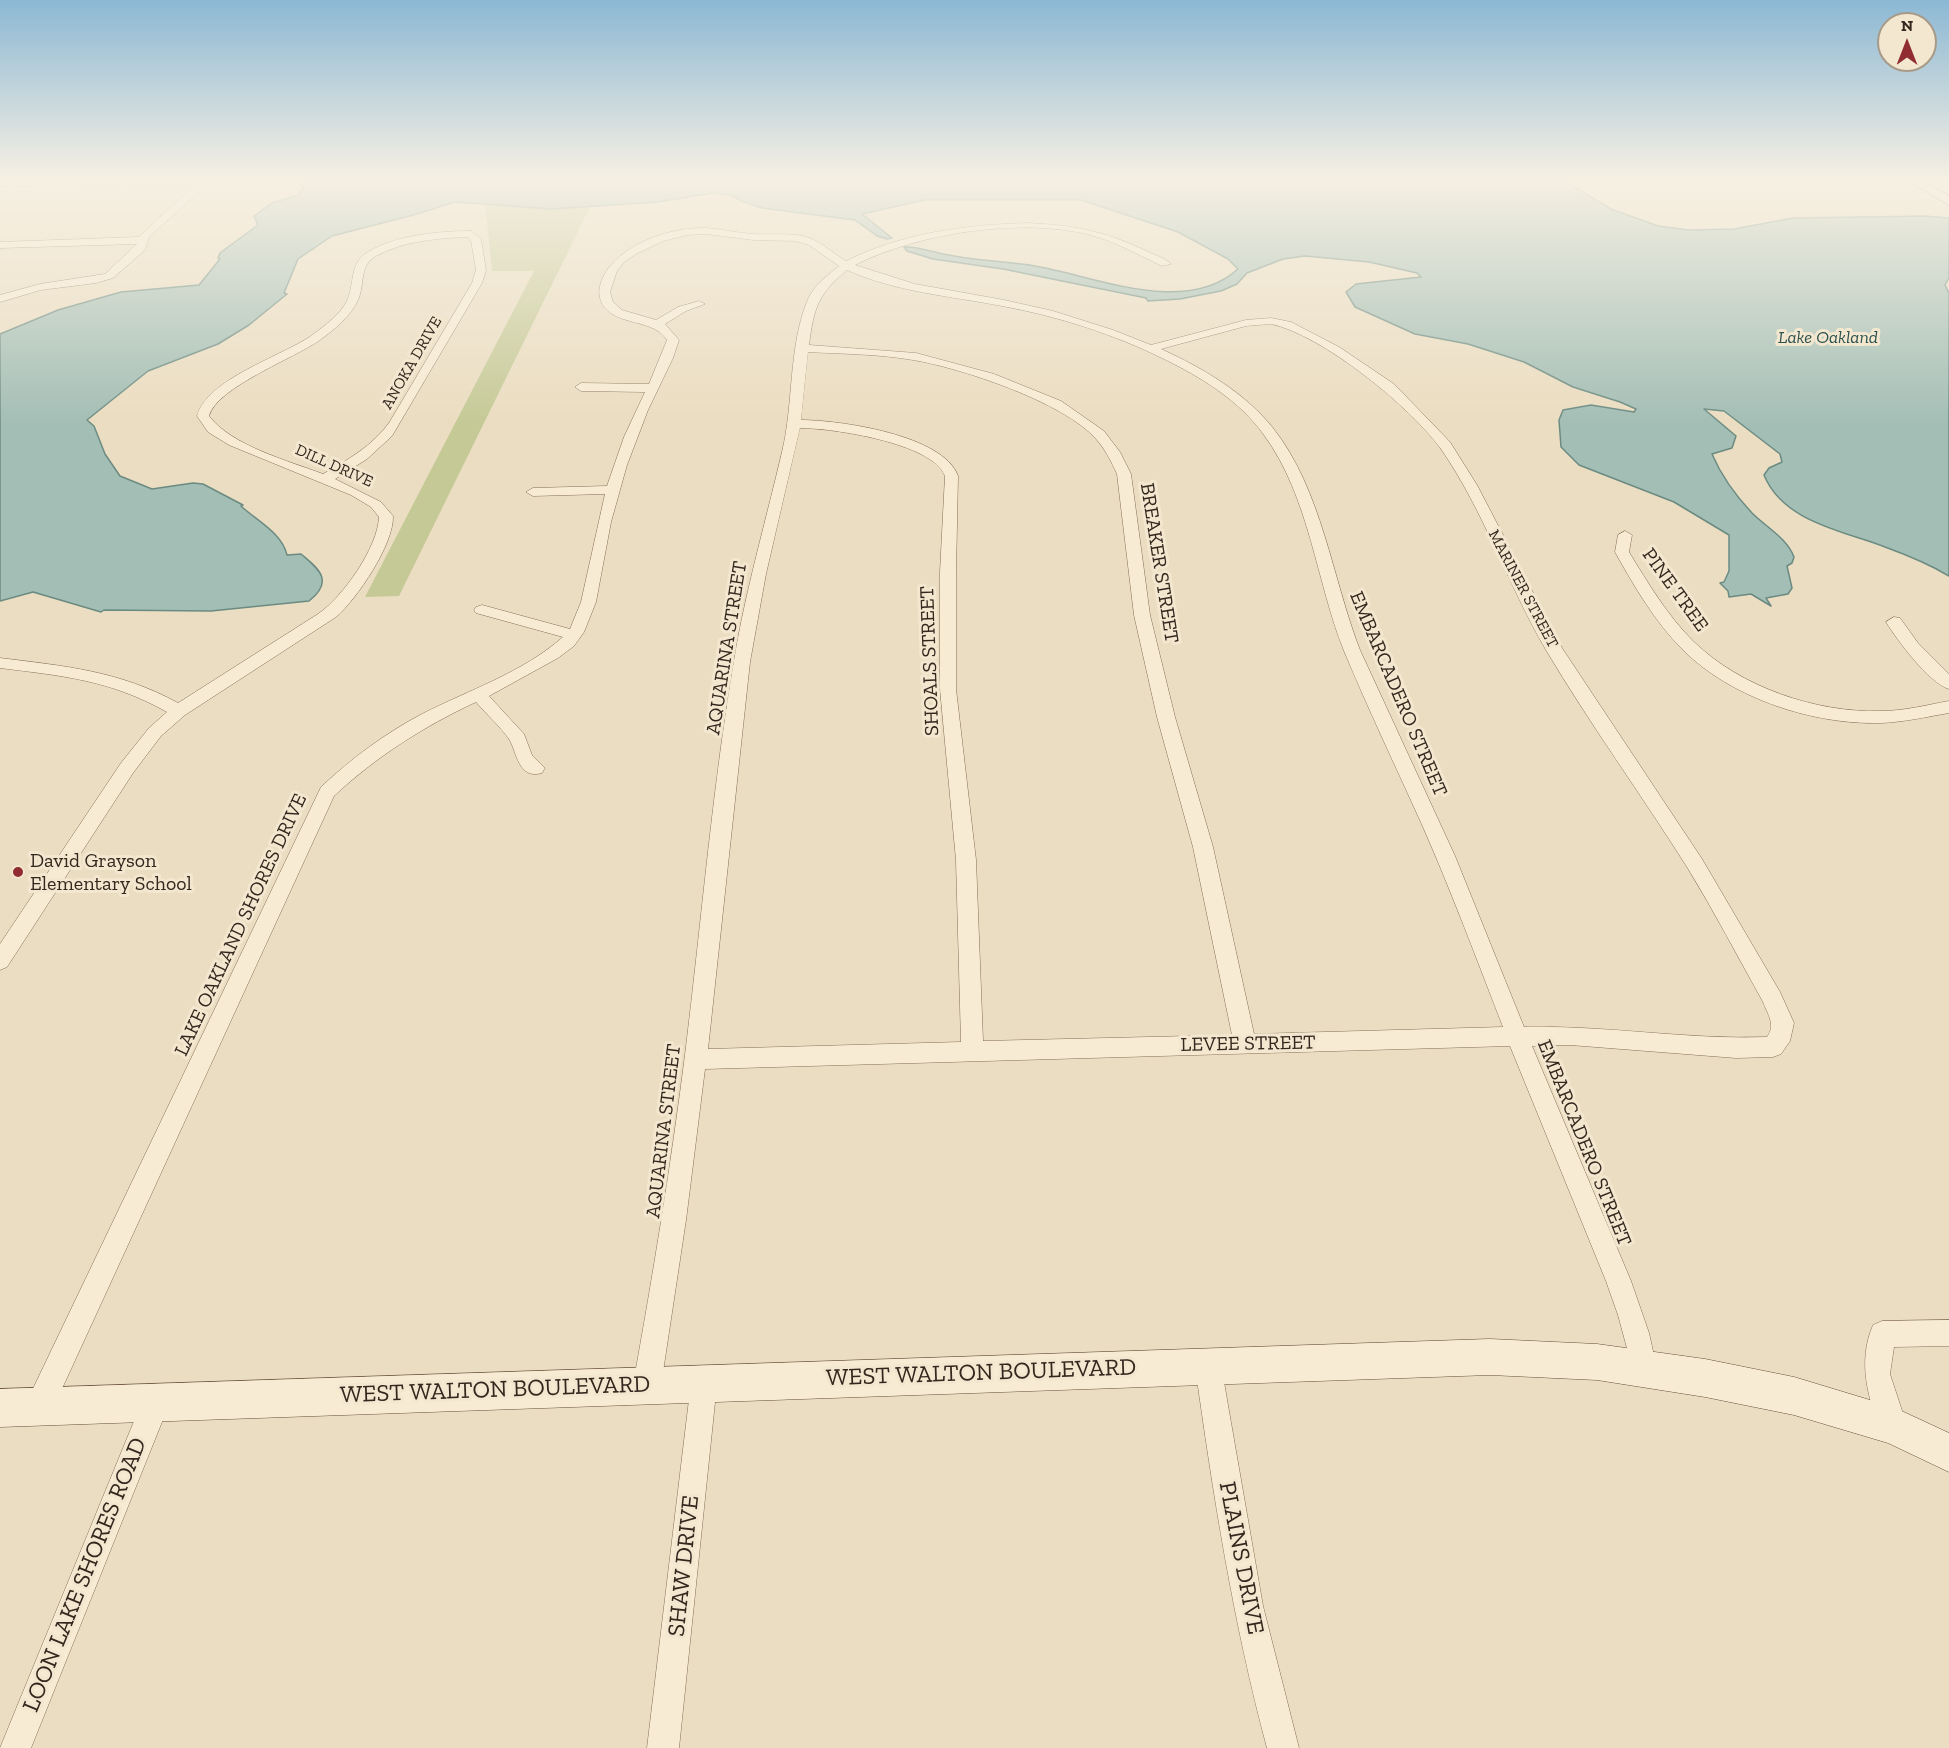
<!DOCTYPE html>
<style>
body{margin:0}
#map{position:relative;width:1949px;height:1748px;overflow:hidden;background:#ebddc1;font-family:"Zilla Slab",serif}
canvas{display:block}
.north{position:absolute;left:1877px;top:12px;width:60px;height:60px;box-sizing:border-box;background:#f3e7d0;border:2px solid #a79a88;border-radius:50%;rotate:0deg;font-size:16px;font-weight:700;line-height:24px;text-align:center;color:#34271d}
.north::after{content:'';display:block;margin:auto;width:21px;height:27px;background:#902c32;clip-path:polygon(50% 0,100% 100%,50% 72%,0 100%)}
</style>
<div id="map">
<canvas width="1949" height="1748"></canvas>
<div class="north">N</div>
</div>
<script>
const g = document.querySelector('canvas').getContext('2d');
g.lineJoin = 'round';
function paint(path, color) { g.fillStyle = color; g.fill(path, 'evenodd'); }
function stroke(path, color, width, dash) { g.strokeStyle = color; g.lineWidth = width; g.lineCap = dash ? 'butt' : 'round'; g.setLineDash(dash || []); g.stroke(path); }
function drawText(font, color, halo, rows, align = 'center') {
  g.font = font + ' "Zilla Slab",serif'; g.lineWidth = 6; g.setLineDash([]); g.textBaseline = 'middle'; g.strokeStyle = halo; g.fillStyle = color; for (const [text, x, y, turn = 0] of rows) {
    g.save(); g.translate(x, y); g.rotate((+turn || 0) * Math.PI / 180); g.textAlign = isNaN(turn) ? turn : align; if (halo) g.strokeText(text, 0, 0); g.fillText(text, 0, 0); g.restore();
  }
}
const green = new Path2D(`
 M485,203l66,6 39,-2 -191,389 -34,1 169,-326h-42z`);
const water = new Path2D(`
 M302,180h1261l48,29 47,17 31,4 45,-1 59,-11 132,-2 24,2v60l-4,7 4,8v283c-20,-12 -42,-21 -64,-29 -41,-16 -102,-25 -121,-72l5,-7 13,-6 -2,-8 -56,-43 -20,-2 32,27 -4,12 -20,6c9,21 24,42 40,59 14,14 35,25 42,44l-2,6 -5,3 5,22 -4,6 -22,4 5,8 -20,-12 -22,3 -1,-6 -8,-8 4,-1 5,-11v-36l-55,-33 -95,-37 -18,-18 -2,-27 4,-10 28,-5 43,7 2,-3 -16,-7 -47,-15 -49,-25 -56,-18 -53,-10 -60,-27 -9,-15 10,-8 65,-7 -4,-4 -48,-11 -64,-6 -22,3 -36,14 -10,11 -16,7 -41,8 -32,2 -2,-3 -143,-29 -70,-10 -26,-8 -3,-4c15,-1 30,6 45,8 28,6 58,6 86,11 60,10 150,51 203,3l-10,-10 -50,-27 -97,-32h-156l-63,14 30,24 -5,1 -10,-3 -22,-16 -93,-12 -21,-7 -10,-6 -18,-2 -55,9 -107,7 -96,-7 -38,12 -85,22 -34,23 -14,34 3,1 -38,31 -31,19 -70,27 -61,49 7,6 11,28 15,22 32,13 41,-6 10,1 40,21 -2,1c16,15 41,27 46,49l14,-1c15,13 35,26 8,47l-98,10 -107,-1 -3,2 -68,-20 -33,9v-267l58,-24 63,-18 78,-7 21,-26 -2,-1 2,-5 38,-28 -4,-9 18,-13 26,-8 6,-7 -4,-2z`);
const minor = new Path2D(`
 M0,180h207v2l-9,11 -49,44 -4,13 -32,28 -17,5 -55,7 -41,12v-7l40,-11 65,-10 32,-30 -137,4v-6l139,-5 55,-52 -194,1z
 M1027,223c46,2 78,8 119,28 9,4 19,7 25,13l-9,2c-23,-11 -46,-24 -71,-31 -70,-18 -173,-2 -236,30l60,19 89,16 49,11 60,19 38,15 95,-25 25,-2 20,4 48,25 55,37 56,58 27,43 85,163 140,211 78,133 14,31 -4,18 -9,13 -8,3 -37,1 -166,-13 -38,1 99,235 18,52 8,36 -4,9 -9,4 -9,-4 -17,-63 -12,-34 -96,-235 -805,23 -19,151 -25,165 -4,10 -10,4 -10,-4 -4,-10c20,-110 38,-220 52,-330 17,-137 28,-276 52,-412 12,-64 30,-127 45,-191 12,-49 6,-105 26,-153 7,-15 19,-23 31,-33l-30,-21 -13,-4 -42,-1 -48,-6 -19,1 -24,6 -27,13 -12,8 -7,9 -7,21 3,10 9,8 34,10 22,-13 21,-6 6,3 -19,7 -21,13 14,16 -6,18 -25,52 -21,55 -16,57 -15,80 -12,30 -10,14 -16,12 -69,38 35,38 8,21 13,13 -3,5c-24,7 -25,-21 -33,-34 -9,-13 -23,-25 -33,-37 -53,25 -99,54 -142,94l-285,621 -10,4 -10,-4 -4,-10 4,-10 292,-610c30,-28 63,-53 101,-73 47,-24 100,-41 141,-77l-87,-24 -2,-3 2,-3 6,-2 88,24 11,-27 24,-108 -72,2 -7,-4 7,-4 74,-2 17,-49 21,-45 -64,-1 -6,-4 6,-4 68,1 18,-44c-15,-24 -59,-12 -67,-42 -3,-11 4,-25 11,-33 22,-25 63,-38 96,-37 15,1 30,5 46,6 16,1 34,-1 50,2 17,4 29,17 43,25 57,-28 118,-36 181,-38zM847,270c49,22 103,26 155,36 55,10 112,28 162,53 37,18 76,42 100,76 46,63 52,146 80,216 25,60 53,118 79,176 29,66 54,133 80,200l-249,7 -41,-187 -38,-130 -25,-102 -19,-141 -11,-22 -16,-21 -43,-30 -67,-27 -78,-21 -107,-8c5,-38 9,-51 38,-75zM1271,324c50,10 140,83 170,125 43,62 67,136 105,201 44,74 95,144 141,217 27,44 51,90 76,135 5,13 13,23 4,35 -81,3 -161,-12 -243,-10l-69,-171 -95,-206c-28,-72 -38,-160 -87,-222 -28,-35 -70,-60 -112,-79l85,-23zM808,352c35,2 70,2 105,8 48,8 151,42 183,79 9,10 15,22 21,35l17,141 23,102 36,130 39,188 -249,6 -7,-181 -20,-171v-117l2,-96c-14,-41 -119,-56 -157,-56zM800,428c32,0 133,15 145,48l-5,96v117l16,171 5,182 -253,7 42,-387 16,-88z
 M471,231l10,8 5,31 -4,13 -90,153 -25,23 -32,20 46,23 12,14c1,28 -36,83 -57,101l-151,98 -24,21 -28,37 -126,194 -7,3v-26l121,-181 28,-35 18,-16c-57,-32 -103,-36 -167,-44v-10c65,8 120,13 178,45l140,-89c25,-17 60,-67 61,-97l-8,-10 -20,-12 -122,-50 -21,-13 -11,-16c10,-37 83,-59 114,-80 13,-10 28,-20 36,-35 8,-18 2,-38 21,-49 28,-17 71,-21 103,-21zM461,237h7l3,3 5,30 -4,13 -83,140c-17,23 -41,37 -66,51 -34,-13 -91,-28 -114,-58 8,-29 86,-58 111,-76 15,-11 30,-23 38,-40 7,-15 1,-35 18,-44 25,-14 57,-17 85,-19z
 M1625,531l7,4 -3,17c19,31 38,63 64,89 47,46 123,72 188,70 23,0 46,-6 68,-10v12c-23,4 -45,9 -68,10 -68,2 -150,-25 -198,-73 -28,-28 -49,-64 -68,-98l3,-17z
 M1894,617l6,1 18,25 31,31v15c-20,-6 -52,-49 -63,-67z
 M1949,1320v26l-55,1 -4,27 17,52 -4,10 -10,4 -10,-4c-15,-36 -26,-74 -10,-111l9,-4z
 M1208,1352l9,4 4,9 42,241 36,142h-32c-34,-126 -54,-254 -72,-383l4,-9z
 M704,1370l10,3 3,10 -38,365h-32l44,-365 3,-10z
 M156,1388l10,4 4,10 -139,346h-31l146,-356z`);
const tertiary = new Path2D(`
 M1907,180h14l28,16v9z`);
const secondary = new Path2D(`
 M1490,1339l107,5 108,15 89,18 99,30 56,26v39l-61,-29 -94,-28 -89,-18 -108,-17 -107,-5 -1490,52v-38z`);
const markers = [
 [18,872,6,"#902c32"]
];
const farStreetnames = [
 ["ANOKA DRIVE",412,363,-60],
 ["DILL DRIVE",334,466,24],
 ["MARINER STREET",1523,589,62]
];
const farWaternames = [
 ["Lake Oakland",1828,338]
];
const streetNames = [
 ["BREAKER STREET",1159,563,81],
 ["PINE TREE",1675,590,54],
 ["AQUARINA STREET",727,648,-81],
 ["SHOALS STREET",930,661,-92],
 ["EMBARCADERO STREET",1398,694,67],
 ["LAKE OAKLAND SHORES DRIVE",241,925,-65],
 ["LEVEE STREET",1248,1044,-1],
 ["AQUARINA STREET",664,1131,-83],
 ["EMBARCADERO STREET",1584,1143,68]
];
const poiNames = [
 ["David Grayson",30,861],
 ["Elementary School",30,884]
];
const nearStreetnames = [
 ["WEST WALTON BOULEVARD",981,1373,-2],
 ["WEST WALTON BOULEVARD",495,1390,-2],
 ["PLAINS DRIVE",1241,1558,79],
 ["SHAW DRIVE",684,1566,-84],
 ["LOON LAKE SHORES ROAD",85,1575,-68]
];
paint(green, '#c5c996');
paint(water, '#a3beb5');
stroke(water, '#6b8b82', 1.5);
stroke(minor, '#846e59', 1);
stroke(tertiary, '#846e59', 2);
stroke(secondary, '#654f3d', 1);
paint(minor, '#f7ebd3');
paint(tertiary, '#f7ebd3');
paint(secondary, '#f7ebd3');
const sky = g.createLinearGradient(0, 0, 0, 425);
sky.addColorStop(0, '#8cb8d4');
sky.addColorStop(0.42, '#f6f0e3');
sky.addColorStop(1, '#f6f0e300');
g.fillStyle = sky;
g.fillRect(0, 0, 1949, 425);
for (const [x, y, r, color] of markers) { const dot = new Path2D(); dot.arc(x, y, r, 0, 2 * Math.PI); g.fillStyle = color; g.fill(dot); stroke(dot, '#f3e7d0', 2); }
drawText('16px', '#34271d', '#f3e7d0', farStreetnames);
drawText('italic 18px', '#2d534f', '#f3e7d0', farWaternames);
drawText('20px', '#34271d', '#f3e7d0', streetNames);
drawText('20px', '#34271d', '#f3e7d0', poiNames, 'left');
drawText('24px', '#34271d', '#f3e7d0', nearStreetnames);
</script>
